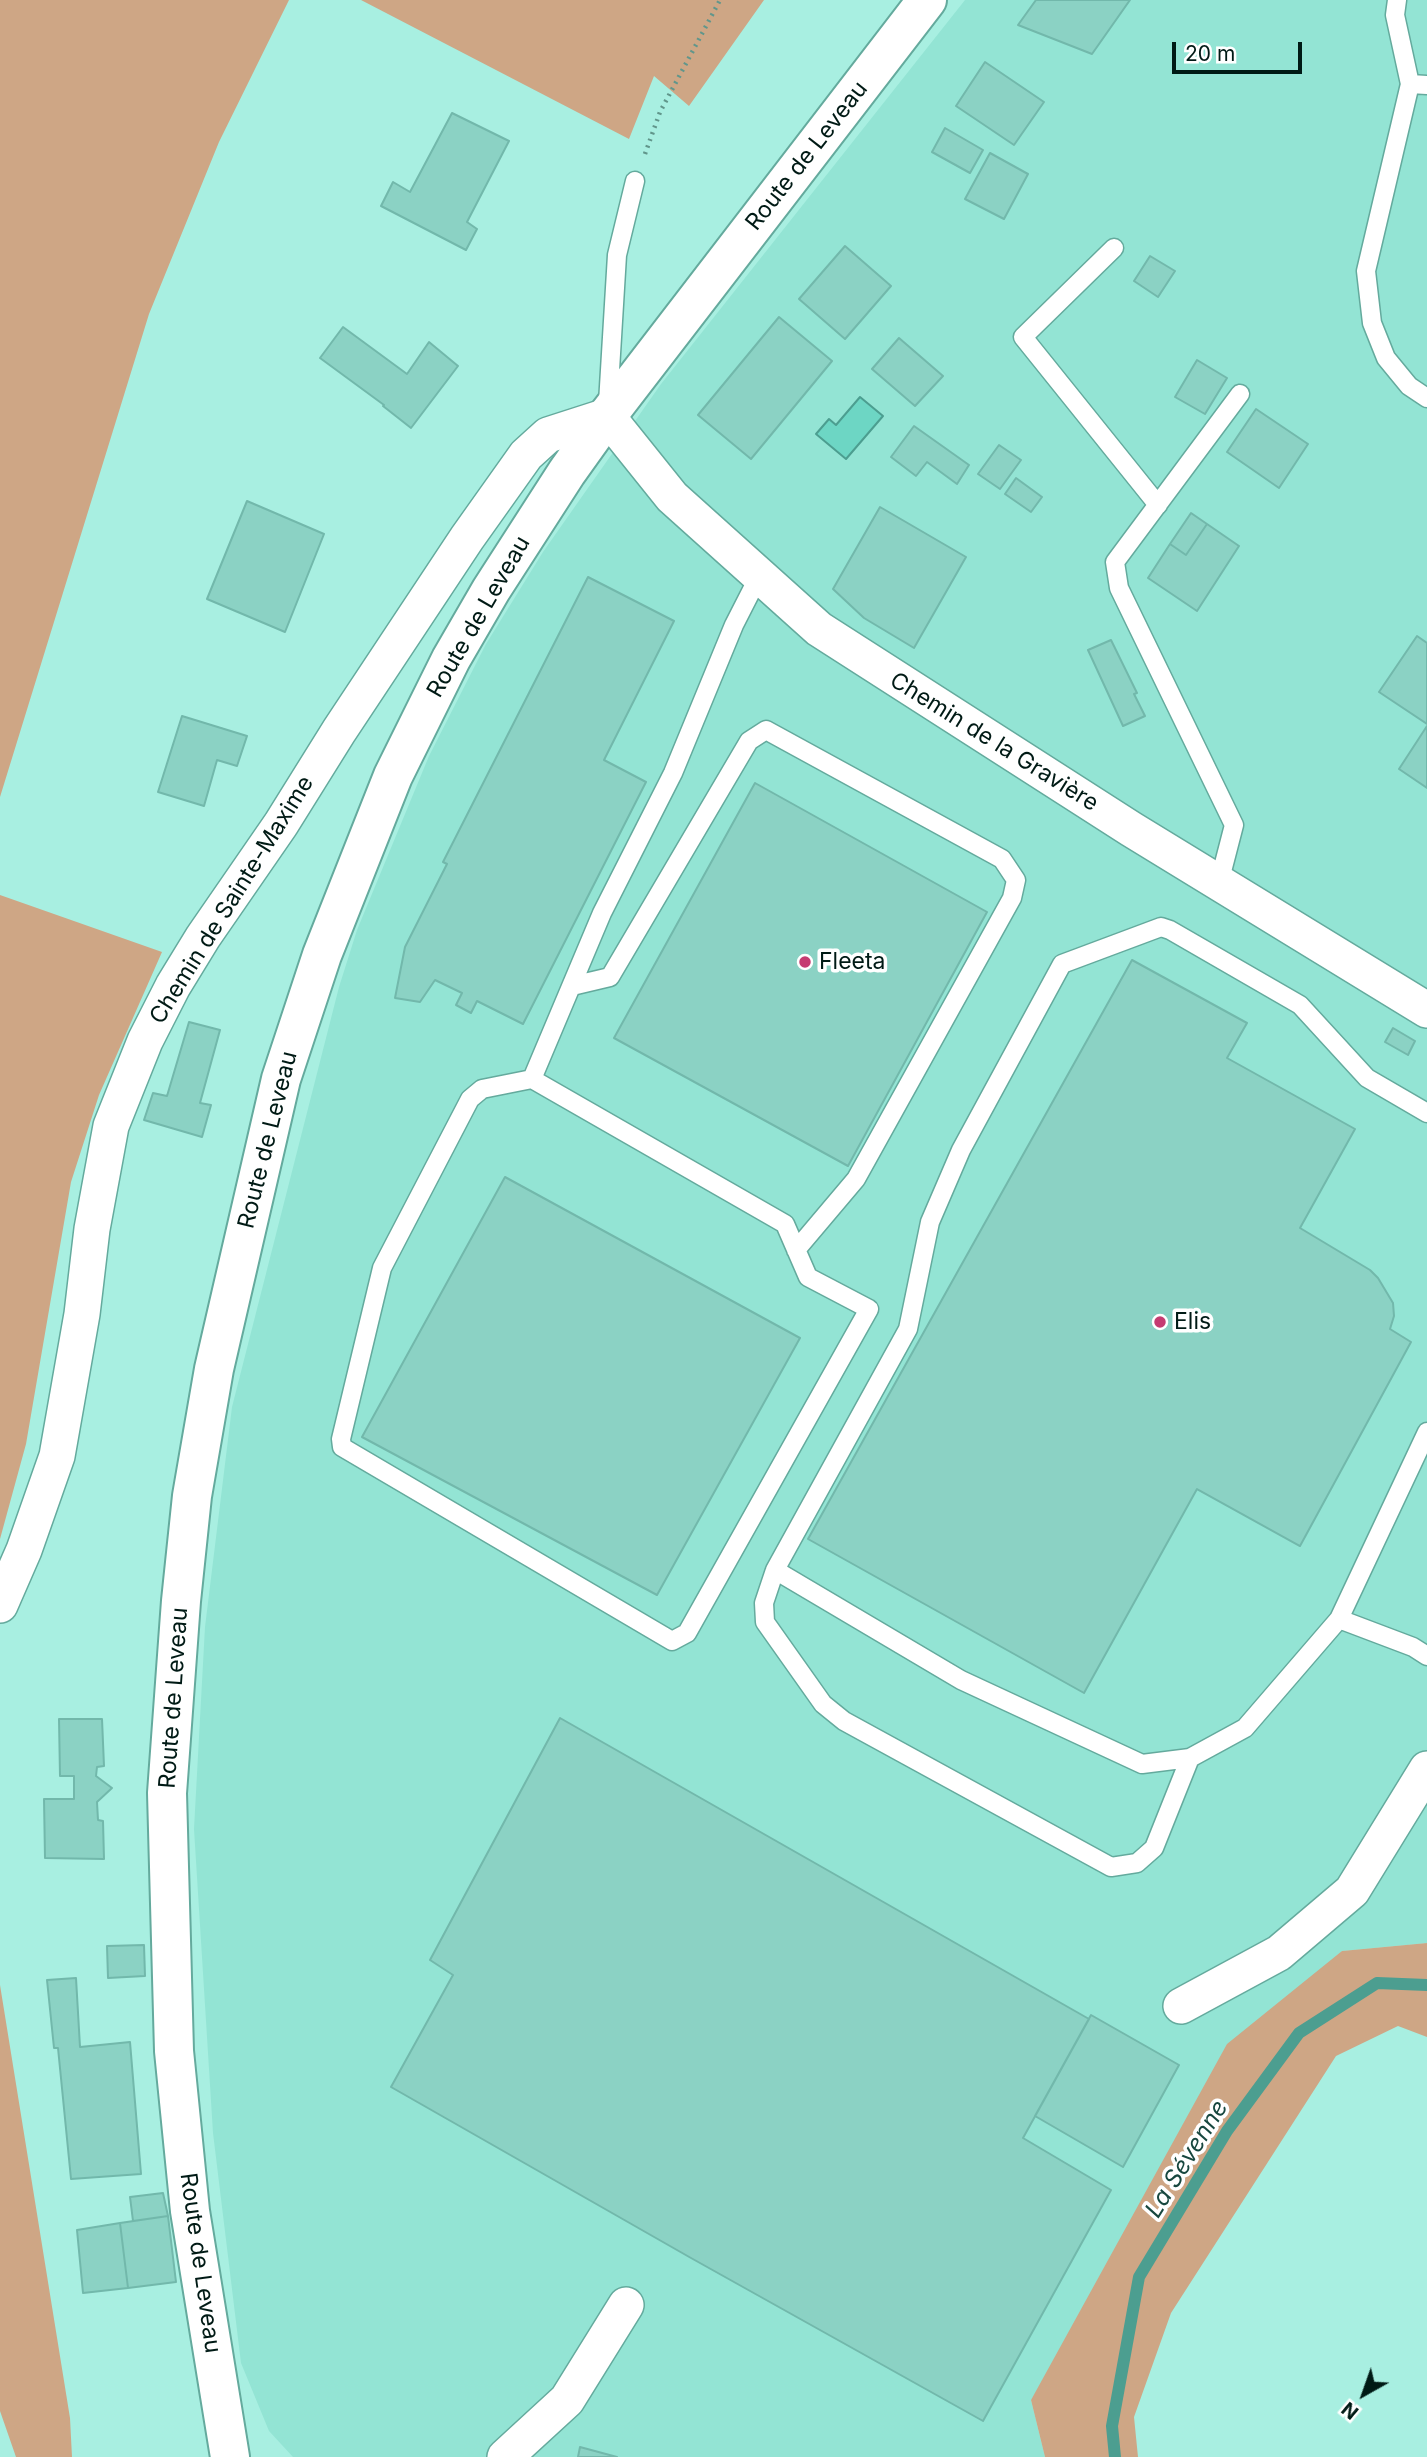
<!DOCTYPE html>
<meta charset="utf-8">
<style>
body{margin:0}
#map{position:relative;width:1427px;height:2457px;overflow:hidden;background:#a8efe1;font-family:Inter,sans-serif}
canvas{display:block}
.north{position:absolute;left:1329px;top:2359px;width:70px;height:70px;-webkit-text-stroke:5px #fff;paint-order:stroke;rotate:220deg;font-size:19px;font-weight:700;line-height:28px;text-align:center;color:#001a15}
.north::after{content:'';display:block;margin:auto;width:24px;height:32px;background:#001a15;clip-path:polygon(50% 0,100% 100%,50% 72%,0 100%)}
.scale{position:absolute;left:1172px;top:42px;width:130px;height:32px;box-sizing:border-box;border:4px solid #001a15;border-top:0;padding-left:9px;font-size:21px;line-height:24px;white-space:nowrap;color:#001a15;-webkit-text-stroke:5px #fff;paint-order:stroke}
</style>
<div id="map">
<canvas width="1427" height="2457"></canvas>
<div class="north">N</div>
<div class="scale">20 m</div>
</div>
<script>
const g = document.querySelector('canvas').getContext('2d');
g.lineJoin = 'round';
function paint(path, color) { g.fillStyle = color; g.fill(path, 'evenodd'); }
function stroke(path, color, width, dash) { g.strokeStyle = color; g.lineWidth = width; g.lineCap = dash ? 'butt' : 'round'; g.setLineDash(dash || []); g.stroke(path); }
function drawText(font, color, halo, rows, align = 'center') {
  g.font = font + ' Inter,sans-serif'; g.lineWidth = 7; g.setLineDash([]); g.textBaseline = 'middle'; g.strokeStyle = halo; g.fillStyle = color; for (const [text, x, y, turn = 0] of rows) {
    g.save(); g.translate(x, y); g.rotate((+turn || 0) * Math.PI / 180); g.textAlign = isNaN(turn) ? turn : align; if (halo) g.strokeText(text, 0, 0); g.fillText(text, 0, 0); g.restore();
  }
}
const built = new Path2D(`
 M965,0h462v1943l-85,8 -311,449 14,57h-752l-24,-26 -28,-68 -28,-230 -19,-304 11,-202 27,-220 107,-420 18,-57 72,-174 57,-112 57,-92 118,-168z`);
const green = new Path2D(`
 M0,0h289l-70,142 -70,172 -149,483z
 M361,0h403l-75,106 -35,-30 -25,63z
 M0,895l162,57 -63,143 -28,87 -45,262 -26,95z
 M1427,1943v94l-29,-11 -62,30 -165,257 -37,104 4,40h-93l-14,-57 196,-356 115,-93z
 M0,1985l70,433 2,39h-56l-16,-46z`);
const water = new Path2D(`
 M860,397l23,19 -37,43 -30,-25 13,-15 7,6z`);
const stream = new Path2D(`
 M1115,2457l-3,-31 27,-149 88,-146 72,-98 78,-50 50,2`);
const building = new Path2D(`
 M1036,0h94l-38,54 -74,-29z
 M985,62l59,40 -30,43 -58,-39z
 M452,113l57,28 -42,81 10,7 -11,21 -85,-44 12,-24 17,10z
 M945,128l38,22 -13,23 -38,-21z
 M990,153l38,21 -24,45 -39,-20z
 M845,246l46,40 -46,53 -46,-40z
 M1150,256l25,15 -17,26 -24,-16z
 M779,317l53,44 -81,98 -53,-44z
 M343,327l64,47 22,-32 29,24 -47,62 -28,-22 1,-1 -64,-47z
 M899,338l44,38 -28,30 -43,-37z
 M1197,360l30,18 -22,36 -30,-17z
 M1256,409l52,35 -29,44 -52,-36z
 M914,426l55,39 -12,19 -30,-22 -11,14 -25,-19z
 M999,445l22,15 -21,29 -22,-15z
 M1016,478l26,19 -11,15 -26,-18z
 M247,501l77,33 -39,98 -78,-33z
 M880,507l86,50 -52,91 -50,-30 -31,-29z
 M1191,513l16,11 -21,31 -16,-11z
 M1207,524l32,22 -42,65 -49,-33 22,-34 16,11z
 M588,577l86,44 -70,139 42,22 -123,242 -46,-23 -6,12 -15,-8 6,-12 -27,-13 -15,22 -25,-4 10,-51 42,-83 -4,-2z
 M1417,636l10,7v81l-48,-32z
 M1111,640l26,53 -3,1 11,22 -22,10 -35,-76z
 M182,716l65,20 -10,30 -20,-6 -13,46 -46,-14z
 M1427,726v62l-28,-19z
 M755,783l232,129 -139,254 -234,-128z
 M1132,960l115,63 -20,35 128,71 -55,99 70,42 8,8 15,25 1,13 -4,13 21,13 -111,204 -103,-57 -113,204 -276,-154z
 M189,1022l31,8 -20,73 11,2 -9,32 -58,-17 9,-27 14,3z
 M1393,1028l22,13 -7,14 -23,-13z
 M505,1177l295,161 -143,257 -295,-158z
 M560,1718l529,301 -66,119 88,52 -128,231 -292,-163 -300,-171 62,-112 -23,-15z
 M59,1719h43l2,47 -7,1 -1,9 16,12 -15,14 1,18 5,1 1,38 -59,-1 -1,-59h30v-23h-14z
 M144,1945l1,31 -37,2 -1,-32z
 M76,1978l4,69 50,-5 11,132 -70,5 -13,-131h-4l-7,-68z
 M1091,2015l88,50 -56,102 -88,-51z
 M163,2193l5,23 -35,5 -3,-24z
 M168,2216l8,66 -48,6 -8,-65z
 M120,2223l8,65 -45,5 -6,-63z
 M580,2447l37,10h-39z`);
const path = new Path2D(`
 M645,154l15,-42 60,-112`);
const service = new Path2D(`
 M1397,0l-2,15 15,69
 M1427,85l-17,-1 -44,187 6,52 14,35 23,28 18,12
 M1114,248l-91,89 135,168
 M608,403l9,-148 18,-74
 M1219,883l15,-58 -115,-237 -4,-26 125,-168
 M572,986l38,-9 139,-236 17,-11 236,129 14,21 -4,18 -156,281 -60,71
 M532,1079l-50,10 -12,10 -88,169 -41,171 1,8 330,194 15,-8 182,-324 -61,-32 -23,-53 -253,-145 70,-166 71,-140 61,-148 25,-49
 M1427,1432l-88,187 74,28 14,9
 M775,1570l-11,33 1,19 58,82 21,17 267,146 26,-4 17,-15 36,-90
 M1339,1619l-94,109 -55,30 -48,6 -181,-84 -186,-110 133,-241 22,-107 31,-72 101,-186 99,-37 9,3 130,75 67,73 60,35`);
const minor = new Path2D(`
 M0,1605l24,-55 33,-94 25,-142 10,-85 19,-103 34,-85 28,-55 30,-49 78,-113 58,-93 128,-193 59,-83 22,-20 59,-19 65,81 147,132 312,200 296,181
 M1181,2006l98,-53 73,-62 75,-122
 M505,2457l62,-57 59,-95`);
const tertiary = new Path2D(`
 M230,2457l-40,-246 -16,-160 -7,-258 14,-192 11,-105 22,-127 67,-290 41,-124 71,-179 58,-117 40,-69 76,-118 40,-56 320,-416`);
const markers = [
 [805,962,7,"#c53b71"],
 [1160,1322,7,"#c53b71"]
];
const streetNames = [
 ["Route de Leveau",807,156,-52],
 ["Route de Leveau",479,617,-60],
 ["Chemin de la Gravière",994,742,32],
 ["Chemin de Sainte-Maxime",232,900,-58],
 ["Route de Leveau",268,1140,-76],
 ["Route de Leveau",174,1698,-86],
 ["Route de Leveau",200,2263,82]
];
const poiNames = [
 ["Fleeta",819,962],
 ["Elis",1174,1322]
];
const waterNames = [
 ["La Sévenne",1187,2159,-58]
];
paint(built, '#93e4d4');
paint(green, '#cea685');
paint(water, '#6dd6c4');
stroke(water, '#4c9e90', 2);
stroke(stream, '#4c9e90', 12);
paint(building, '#8bd2c4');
stroke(building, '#72b8ab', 2);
stroke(service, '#64aa9d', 21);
stroke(minor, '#64aa9d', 38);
stroke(tertiary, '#64aa9d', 42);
stroke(path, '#61968b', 4.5, [2, 5]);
stroke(service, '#fff', 18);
stroke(minor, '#fff', 35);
stroke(tertiary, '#fff', 38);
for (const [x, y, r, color] of markers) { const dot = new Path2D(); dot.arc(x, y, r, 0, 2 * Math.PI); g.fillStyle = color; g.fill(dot); stroke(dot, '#fff', 2.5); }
drawText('23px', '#001a15', '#fff', streetNames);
drawText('23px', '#001a15', '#fff', poiNames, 'left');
drawText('italic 24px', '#17473f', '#fff', waterNames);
</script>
